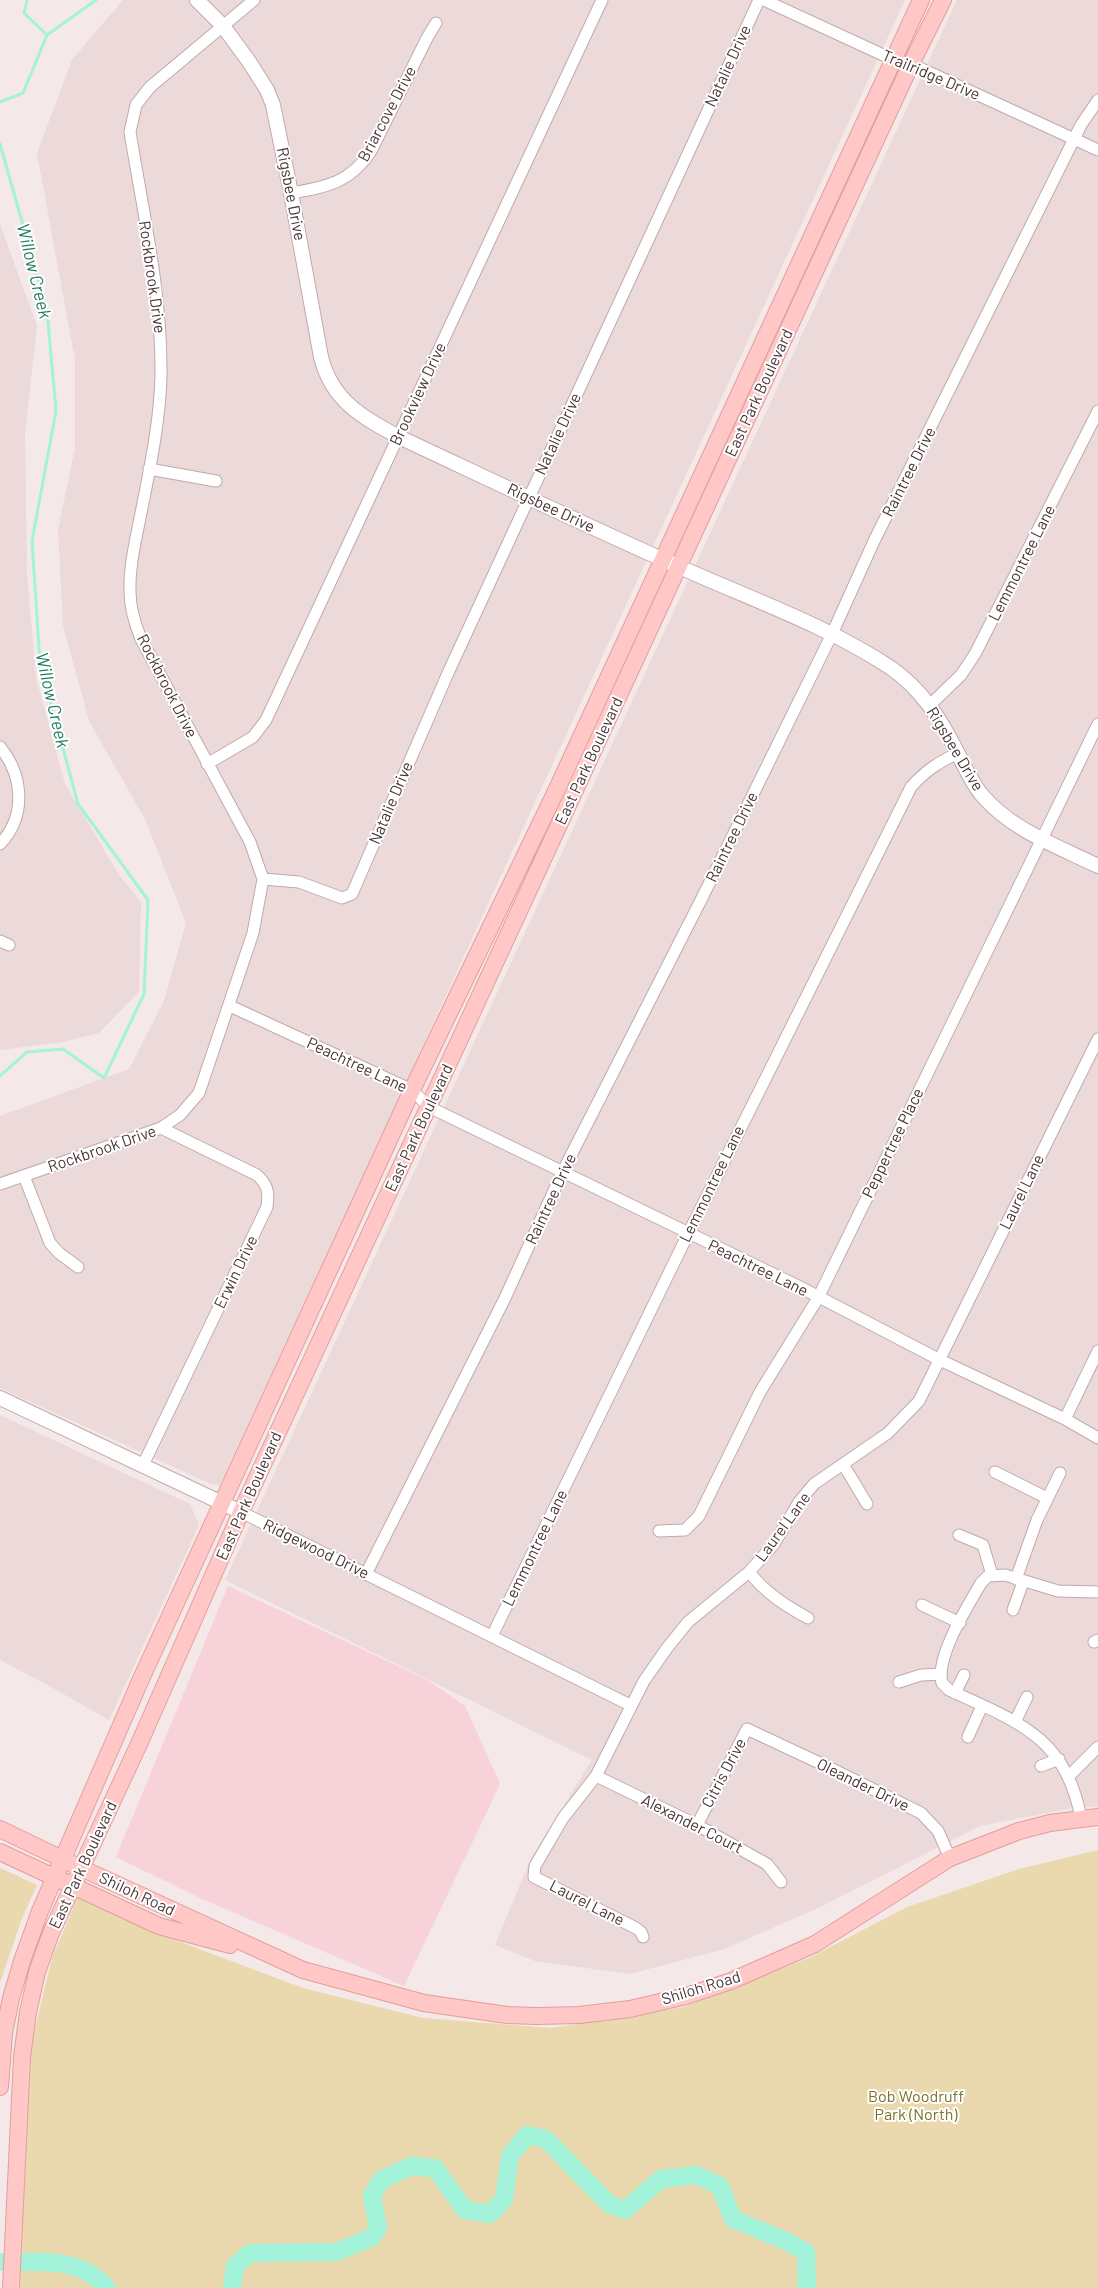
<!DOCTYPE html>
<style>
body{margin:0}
canvas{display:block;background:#f4e8e8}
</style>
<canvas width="1098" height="2288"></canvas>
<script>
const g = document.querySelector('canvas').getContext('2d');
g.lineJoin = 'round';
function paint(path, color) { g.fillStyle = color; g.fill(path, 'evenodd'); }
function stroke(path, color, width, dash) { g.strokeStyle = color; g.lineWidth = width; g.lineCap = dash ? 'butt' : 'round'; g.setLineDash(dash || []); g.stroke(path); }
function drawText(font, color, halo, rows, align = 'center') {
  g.font = font + ' Barlow,sans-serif'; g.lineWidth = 4; g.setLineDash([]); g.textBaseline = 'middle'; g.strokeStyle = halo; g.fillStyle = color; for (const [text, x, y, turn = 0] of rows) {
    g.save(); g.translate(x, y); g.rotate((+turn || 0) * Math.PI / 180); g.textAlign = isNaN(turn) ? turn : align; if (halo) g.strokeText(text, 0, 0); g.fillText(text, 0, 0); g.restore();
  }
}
const residential = new Path2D(`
 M123,0h782l-685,1485 -9,-1 -211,-96v-272l129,-47 35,-68 22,-78 -41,-104 -56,-98 -26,-96 -5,-95 17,-82v-88l-38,-207 35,-93z
 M957,0h141v1807h-21l-97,19 -160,81 -96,42 -94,25 -95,-13 -40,-16 36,-87 61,-98 -367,-180z
 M0,224l37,102 -12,107 2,139 9,106 29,106 54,91 22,27 -2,90 -40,41 -36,9 -63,8z
 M0,1415l190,89 9,21 -90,195 -56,-32 -53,-28z`);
const commercial = new Path2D(`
 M228,1586l199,94 38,26 35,78 -96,202 -204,-88 -84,-41z`);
const green = new Path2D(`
 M1098,1850v438h-1078l8,-211 4,-36 20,-83 27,-63 91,43 133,50 120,30 128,10 133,-21 127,-50 96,-50 112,-38z
 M0,1868l37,17 -16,36 -21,62z`);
const stream = new Path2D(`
 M27,0l-3,13 23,22
 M0,102l23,-9 24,-58 49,-35
 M0,144l47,166 9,101 -24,130 8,122 38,141 70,96 -4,94 -40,84 -41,-29 -36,3 -27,24`);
const river = new Path2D(`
 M0,2262c38,0 80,-6 107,26
 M232,2288l3,-22 15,-13 86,-1 35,-14 7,-10 -6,-32 9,-16 30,-14 24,2 30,42 25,4 14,-15 6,-43 17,-21 19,4 63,65 16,6 36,-31 35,-4 24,11 13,33 53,22 20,11 1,36`);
const minor = new Path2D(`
 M764,0l130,60 17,4 187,86
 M291,193c35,-6 59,-10 80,-42l56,-113 9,-15
 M149,469l67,12
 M930,705l31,-30 14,-21 123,-243
 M0,747c23,28 27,69 0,97
 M207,764l46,-27 13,-17 336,-720
 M263,879l36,3 43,16 10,-4 96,-221 311,-673
 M0,941l9,4
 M230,1006l182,84 17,17 367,178 144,75 125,59 33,19
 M24,1176l26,67 9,10 19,14
 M0,1184l161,-56 19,-13 19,-22 54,-160 10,-54 -13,-37 -109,-203c-6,-15 -11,-30 -11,-47 -1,-26 6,-53 11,-79 9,-45 19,-92 20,-138 1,-82 -18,-163 -31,-243l6,-27 14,-18 104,-87
 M1065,1419l33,-68
 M843,1464l24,40
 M143,1465l124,-258c2,-15 1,-22 -10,-32l-96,-47
 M995,1472l52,26
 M241,1512l389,193
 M659,1531l26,-1 14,-14 61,-124 58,-94 280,-574
 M959,1535l24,10 9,30
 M749,1572c17,21 35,33 59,46
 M366,1574l139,-276 57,-125 140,-275 130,-264 42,-93 207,-416 17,-25
 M1016,1579l21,-59 23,-47
 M922,1605l38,18
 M1013,1610l10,-28
 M492,1636l196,-402 223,-447c14,-16 28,-25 47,-34
 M1094,1642l4,-2
 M899,1682l22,-7 20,-1
 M955,1693l9,-18
 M1015,1722l12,-25
 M968,1737l14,-31
 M1041,1766l18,-7
 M596,1776l101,49 70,39 14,18
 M1069,1776l29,-29
 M1081,1819c-14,-82 -65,-98 -132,-129l-7,-7c-7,-26 26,-77 39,-100l7,-7 17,-1 53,16 40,1
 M697,1825l50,-96 79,37 95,47 17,18 12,27
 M643,1937l-2,-5 -5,-4 -102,-51 1,-11 28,-48 33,-42 48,-95 23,-33 21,-26 61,-50 25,-28 25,-42 15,-18 74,-51 31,-32 179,-362`);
const tertiary = new Path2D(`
 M197,0l26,26 27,37 17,27 6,15 18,88 30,164c11,44 41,60 78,80 94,44 188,89 283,131 69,31 146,58 209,100 30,21 49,50 65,82 8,15 14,30 25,44 30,36 76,52 117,72
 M0,1398l241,114`);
const secondary = new Path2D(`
 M0,1829l81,39 222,102 121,33 83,12 29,1 43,-1 51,-6 56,-13 45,-15 84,-37 135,-86 69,-27 31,-8 48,-6
 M0,1852l159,74 71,19
 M0,2087l4,-54 7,-35 11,-37 18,-50 101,-232 271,-589 145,-301 364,-789
 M11,2288l11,-231 6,-45 9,-40 14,-39 88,-189 102,-232 670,-1448 32,-64`);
const streetNames = [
 ["Natalie Drive",728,66,-65],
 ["Trailridge Drive",931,75,23],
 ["Briarcove Drive",387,114,-62],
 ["Rigsbee Drive",291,194,79],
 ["Rockbrook Drive",152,277,82],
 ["East Park Boulevard",759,393,-65],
 ["Brookview Drive",418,394,-65],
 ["Natalie Drive",558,434,-65],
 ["Raintree Drive",909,472,-63],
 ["Rigsbee Drive",551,508,25],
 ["Lemmontree Lane",1022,563,-63],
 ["Rockbrook Drive",167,686,63],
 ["Rigsbee Drive",955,749,59],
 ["East Park Boulevard",589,761,-65],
 ["Natalie Drive",391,803,-67],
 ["Raintree Drive",732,837,-64],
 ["Peachtree Lane",357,1065,25],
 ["East Park Boulevard",419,1128,-65],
 ["Peppertree Place",893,1143,-64],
 ["Rockbrook Drive",102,1149,-19],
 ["Lemmontree Lane",712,1184,-64],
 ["Laurel Lane",1022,1192,-64],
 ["Raintree Drive",551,1199,-65],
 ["Peachtree Lane",758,1268,26],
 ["Erwin Drive",236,1272,-64],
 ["East Park Boulevard",249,1496,-66],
 ["Laurel Lane",783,1527,-54],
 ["Lemmontree Lane",535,1548,-64],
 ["Ridgewood Drive",316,1549,26],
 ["Citris Drive",724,1773,-62],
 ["Oleander Drive",863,1785,26],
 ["Alexander Court",692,1824,27],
 ["East Park Boulevard",83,1865,-65],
 ["Shiloh Road",137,1894,25],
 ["Laurel Lane",587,1903,27],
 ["Shiloh Road",701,1988,-17]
];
const parkNames = [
 ["Bob Woodruff",916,2097],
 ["Park (North)",916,2115]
];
const waterNames = [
 ["Willow Creek",34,271,76],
 ["Willow Creek",52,700,77]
];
paint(residential, '#ecd9da');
paint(commercial, '#f7d2d8');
paint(green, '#ead9af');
stroke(stream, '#a2f3d9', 3);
stroke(river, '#a2f3d9', 18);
stroke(minor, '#c0aaab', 13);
stroke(tertiary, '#c0aaab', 16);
stroke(secondary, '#e29e9e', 18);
stroke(minor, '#fff', 11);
stroke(tertiary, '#fff', 14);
stroke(secondary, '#ffc8c7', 16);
drawText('16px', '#483638', '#fff', streetNames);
drawText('16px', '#7c7327', '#fff', parkNames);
drawText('italic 18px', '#227e61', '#fff', waterNames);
</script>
